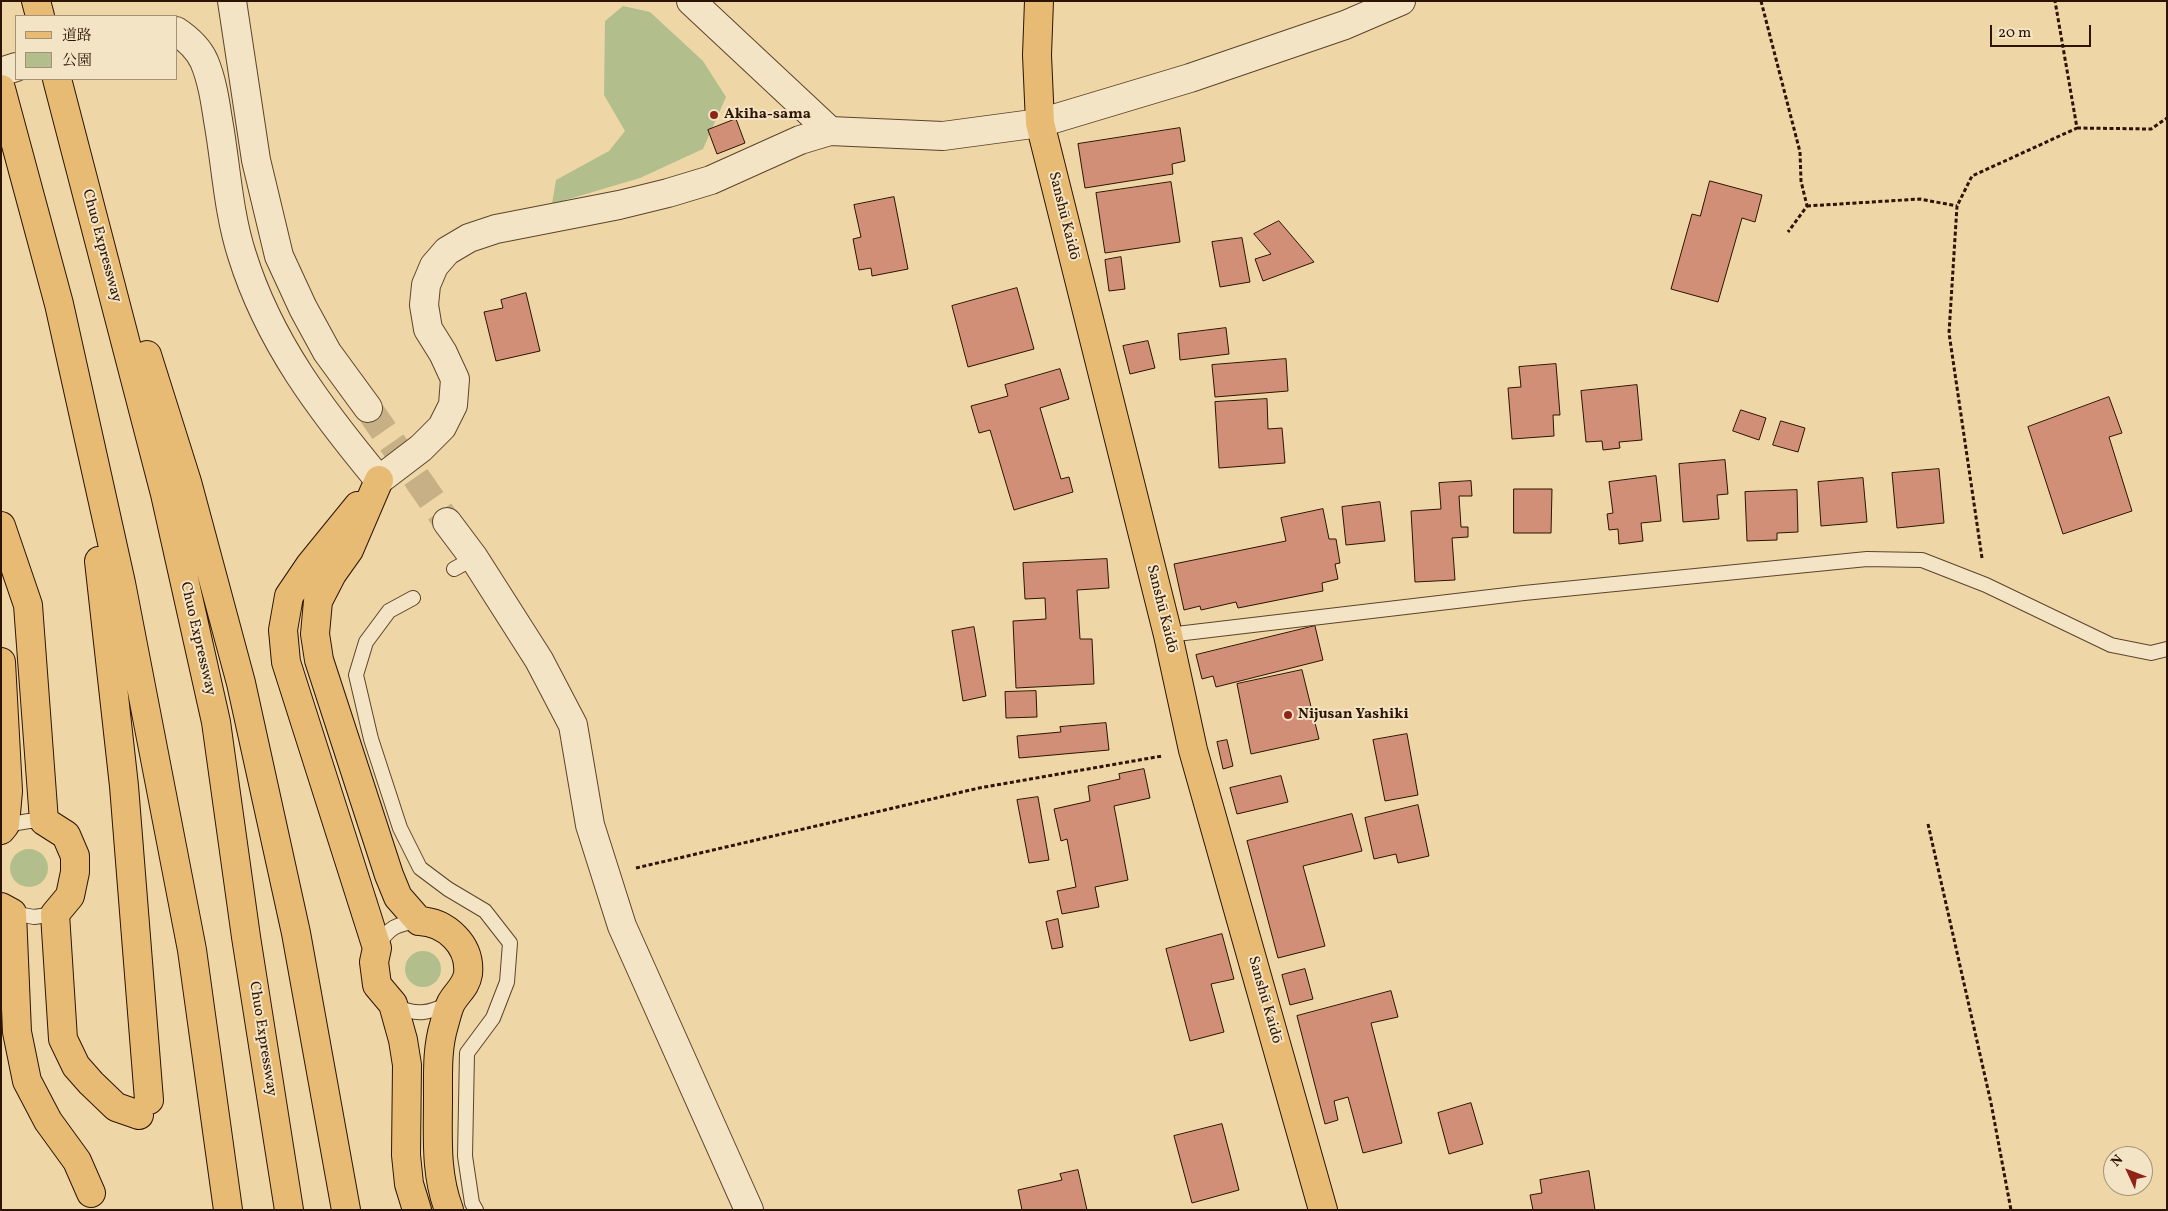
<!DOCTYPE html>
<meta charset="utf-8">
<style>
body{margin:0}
#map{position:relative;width:2168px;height:1211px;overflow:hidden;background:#eed6a7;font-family:Vollkorn,"Noto Serif JP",serif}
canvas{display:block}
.frame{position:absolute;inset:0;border:2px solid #2c1400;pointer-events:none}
.legend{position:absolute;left:15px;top:15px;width:162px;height:65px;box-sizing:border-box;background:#f4e4c6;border:1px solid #a49177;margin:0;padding:6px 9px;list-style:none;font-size:15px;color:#2c1400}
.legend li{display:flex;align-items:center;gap:10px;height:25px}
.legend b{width:25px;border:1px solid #a49177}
.north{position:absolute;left:2103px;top:1146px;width:50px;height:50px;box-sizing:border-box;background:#f4e4c6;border:1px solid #a49177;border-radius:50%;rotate:313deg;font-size:14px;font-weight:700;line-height:20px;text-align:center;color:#2c1400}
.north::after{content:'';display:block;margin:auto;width:18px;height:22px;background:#8f2418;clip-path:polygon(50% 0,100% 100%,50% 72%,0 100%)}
.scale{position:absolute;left:1990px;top:25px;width:101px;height:22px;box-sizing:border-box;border:2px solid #2c1400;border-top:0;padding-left:6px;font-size:15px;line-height:18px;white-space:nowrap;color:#2c1400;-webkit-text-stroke:4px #f4e4c6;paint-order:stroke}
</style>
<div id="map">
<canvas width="2168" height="1211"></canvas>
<div class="frame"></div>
<ul class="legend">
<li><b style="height:6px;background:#e7bb74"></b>道路</li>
<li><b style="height:14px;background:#b2bf8d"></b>公園</li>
</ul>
<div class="north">N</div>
<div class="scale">20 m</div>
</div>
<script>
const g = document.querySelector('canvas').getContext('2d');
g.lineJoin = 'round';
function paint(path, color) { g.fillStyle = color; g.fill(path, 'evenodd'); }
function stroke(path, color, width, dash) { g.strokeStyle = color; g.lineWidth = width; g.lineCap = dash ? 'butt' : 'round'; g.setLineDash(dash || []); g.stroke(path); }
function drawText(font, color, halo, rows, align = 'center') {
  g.font = font + ' Vollkorn,serif'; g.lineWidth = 4; g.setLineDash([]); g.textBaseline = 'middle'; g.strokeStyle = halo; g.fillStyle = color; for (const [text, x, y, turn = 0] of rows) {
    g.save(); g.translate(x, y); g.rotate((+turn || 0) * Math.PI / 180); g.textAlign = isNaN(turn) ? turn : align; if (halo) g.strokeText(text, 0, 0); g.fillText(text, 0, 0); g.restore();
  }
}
const green = new Path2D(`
 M623,6l27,6 53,49 23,36 -23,52 -63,29 -88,26 4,-24 53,-29 16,-20 -21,-36 1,-74z
 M10 868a19 19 0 1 1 38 0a19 19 0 1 1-38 0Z
 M405 969a18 18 0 1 1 36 0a18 18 0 1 1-36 0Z`);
const building = new Path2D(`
 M736,119l9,24 -28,11 -9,-24z
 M1180,128l5,33 -13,3 1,10 -88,14 -7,-44z
 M1710,181l52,14 -7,27 -13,-4 -24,84 -47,-13 21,-75 8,2z
 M1171,182l9,60 -75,11 -9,-60z
 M894,197l14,72 -36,7 -1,-8 -12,2 -6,-31 8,-2 -7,-32z
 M1279,221l35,41 -51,19 -8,-22 16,-5 -17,-20z
 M1242,238l8,44 -30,5 -8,-45z
 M1121,257l4,32 -16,2 -4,-31z
 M1017,288l17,61 -66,18 -16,-61z
 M526,293l14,58 -44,10 -12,-49 19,-4 -2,-8z
 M1226,328l3,26 -49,6 -2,-26z
 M1148,341l7,27 -25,6 -7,-28z
 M1286,359l2,32 -73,6 -3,-32z
 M1556,364l4,51h-7l1,21 -42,3 -4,-51 13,-1 -2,-20z
 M1060,369l9,30 -29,9 21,71 8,-2 4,15 -59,18 -24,-80 -11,3 -8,-27 37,-10 -3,-11z
 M1637,385l5,55 -23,2 1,6 -17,2 -1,-9 -16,1 -5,-51z
 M2109,397l13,36 -13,4 23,74 -69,23 -35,-107z
 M1267,399l1,30 14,-1 3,35 -66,5 -4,-66z
 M1741,410l25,8 -7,22 -26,-9z
 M1781,421l24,7 -7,24 -25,-7z
 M1725,460l3,34 -11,1 2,24 -36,3 -4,-58z
 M1939,469l5,54 -47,5 -5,-55z
 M1656,476l5,45 -20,2 2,18 -24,3 -1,-15 -9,1 -2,-16 6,-1 -4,-31z
 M1863,478l4,44 -46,4 -3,-44z
 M1471,481l1,15h-13l2,31h7v10l-16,1 3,42 -40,2 -4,-71 30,-2 -2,-26z
 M1514,489h38l-1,44h-37z
 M1797,490l1,42 -21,1v7l-30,1 -2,-49z
 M1380,502l5,39 -39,4 -4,-38z
 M1323,509l6,30h7l4,24 -5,1 3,15 -16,4 1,8 -85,17 -2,-6 -35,8 -1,-4 -16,4 -10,-46 112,-23 -5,-23z
 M1107,559l2,29 -32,2 3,49h12l2,45 -78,4 -3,-67 33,-2 -1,-21 -20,1 -2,-36z
 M1315,626l8,34 -107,27 -3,-11 -11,3 -6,-24z
 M974,627l12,69 -23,5 -11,-70z
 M1302,670l17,69 -68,15 -14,-70z
 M1036,691l1,26 -31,1 -1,-26z
 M1106,723l3,27 -90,8 -2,-22 44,-4 -1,-5z
 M1407,734l11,61 -33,6 -12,-61z
 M1227,740l6,26 -10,3 -6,-27z
 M1144,769l6,29 -36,8 14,74 -33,7 4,20 -37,7 -5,-23 19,-4 -9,-48 -6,2 -7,-32 36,-8 -2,-15 32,-7 -1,-5z
 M1281,776l7,26 -51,12 -7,-26z
 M1038,797l11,63 -20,3 -12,-63z
 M1418,805l11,51 -31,7 -2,-9 -22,5 -9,-41z
 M1352,814l10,37 -59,15 22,80 -47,12 -31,-117z
 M1058,919l5,28 -11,2 -6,-27z
 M1222,934l12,45 -23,5 13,48 -34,9 -24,-92z
 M1305,969l8,30 -23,6 -8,-30z
 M1391,991l7,26 -27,6 31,120 -39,10 -15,-56 -14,4 4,19 -13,4 -28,-108z
 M1471,1103l12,41 -34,10 -11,-41z
 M1222,1124l17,66 -47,13 -18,-67z
 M1078,1170l9,40h-65l-4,-20 44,-10 -2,-6z
 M1589,1171l6,39h-62l-3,-15 12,-2 -2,-13z`);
const minorTunnel = new Path2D(`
 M368,408l79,114`);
const path = new Path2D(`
 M1761,1l39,151 1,29 6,25 -19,26
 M2077,128l74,1 16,-11
 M1807,206l113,-7 37,7
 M1982,558l-33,-225 8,-127 15,-30 105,-48 -22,-127
 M1928,824l63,279 20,107
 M636,868l343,-80 183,-32`);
const service = new Path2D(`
 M454,569l20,-11
 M413,598l-24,13 -23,31 -10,33 15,64 29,89 20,40 28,21 37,22 25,32 -3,39 -14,36 -26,35 -2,103 7,47 4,7
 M1168,635l356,-42 343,-34 55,1 64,25 125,60 40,8 16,-4
 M5,825l24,-4h15
 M12,913l22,4 21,-3
 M377,947c12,-20 19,-23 42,-26
 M393,1005c24,11 34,9 58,-2`);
const minor = new Path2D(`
 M232,1l24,159 23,96 24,52 24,44 41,56
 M447,522l27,36 65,102 34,65 17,100 32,101 127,284`);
const tertiary = new Path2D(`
 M691,1l139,130
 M176,31c12,8 22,17 28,30 8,19 11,39 14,59 8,44 10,92 24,135 27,87 79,155 137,225l42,-32 21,-21 11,-22 2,-26 -12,-26 -15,-24 -4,-24 2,-20 8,-19 13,-15 22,-13 27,-9 123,-24 49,-12 43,-13 89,-40 30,-9 113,5 97,-13 150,-45 155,-53 56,-24
 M1,72l15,-5`);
const primary = new Path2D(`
 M1039,1l-2,54 3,68 128,512 25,115 130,460`);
const motorway = new Path2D(`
 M36,1l4,15
 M57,79l108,415 51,228 30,215 43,273
 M1,89l58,215 62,279 71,367 36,260
 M147,355l40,127 54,201 55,250 50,277
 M379,480l-30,70 -17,24 -14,27 -3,33 4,26 70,215 9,22 21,24c27,1 52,24 49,53 -2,13 -11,18 -17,29 -3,6 -5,15 -7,22 -7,23 -6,47 -6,72 0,39 -3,76 11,113
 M358,506l-48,59 -21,31 -6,34 3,32 91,286 -3,14 3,23 16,19 10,36 4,25 -1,90 3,29 8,26
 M1,526l27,79 16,216 22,14 9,21v16l-5,24 -15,18 8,125 13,27 15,17 25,24 23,8
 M99,561l25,225 25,314
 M1,662l7,129 -3,34 -4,5
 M1,907l11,6 5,119 10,49 21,40 29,40 14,32`);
const markers = [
 [714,115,5,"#8f2418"],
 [1288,715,5,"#8f2418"]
];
const poiNames = [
 ["Akiha-sama",724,115],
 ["Nijusan Yashiki",1298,715]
];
const streetNames = [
 ["Sanshū Kaidō",1063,216,76],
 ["Chuo Expressway",101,246,75],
 ["Sanshū Kaidō",1161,609,76],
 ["Chuo Expressway",197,639,77],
 ["Sanshū Kaidō",1264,1000,74],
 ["Chuo Expressway",262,1039,81]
];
paint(green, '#b2bf8d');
paint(building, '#d28f77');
stroke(building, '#2c1400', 1);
stroke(minorTunnel, '#c7af86', 28, [28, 14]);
stroke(service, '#5c442a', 16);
stroke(minor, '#5c442a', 30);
stroke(tertiary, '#5c442a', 30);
stroke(primary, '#2c1400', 30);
stroke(motorway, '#2c1400', 30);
stroke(path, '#2c1400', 3, [4, 2.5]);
stroke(service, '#f4e4c6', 14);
stroke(minor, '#f4e4c6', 28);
stroke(tertiary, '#f4e4c6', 28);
stroke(primary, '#e7bb74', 28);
stroke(motorway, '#e7bb74', 28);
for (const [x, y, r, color] of markers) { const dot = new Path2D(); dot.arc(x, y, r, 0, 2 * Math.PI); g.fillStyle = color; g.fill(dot); stroke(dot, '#f4e4c6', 2); }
drawText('bold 15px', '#2c1400', '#f4e4c6', poiNames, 'left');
drawText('15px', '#2c1400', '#f4e4c6', streetNames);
</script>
